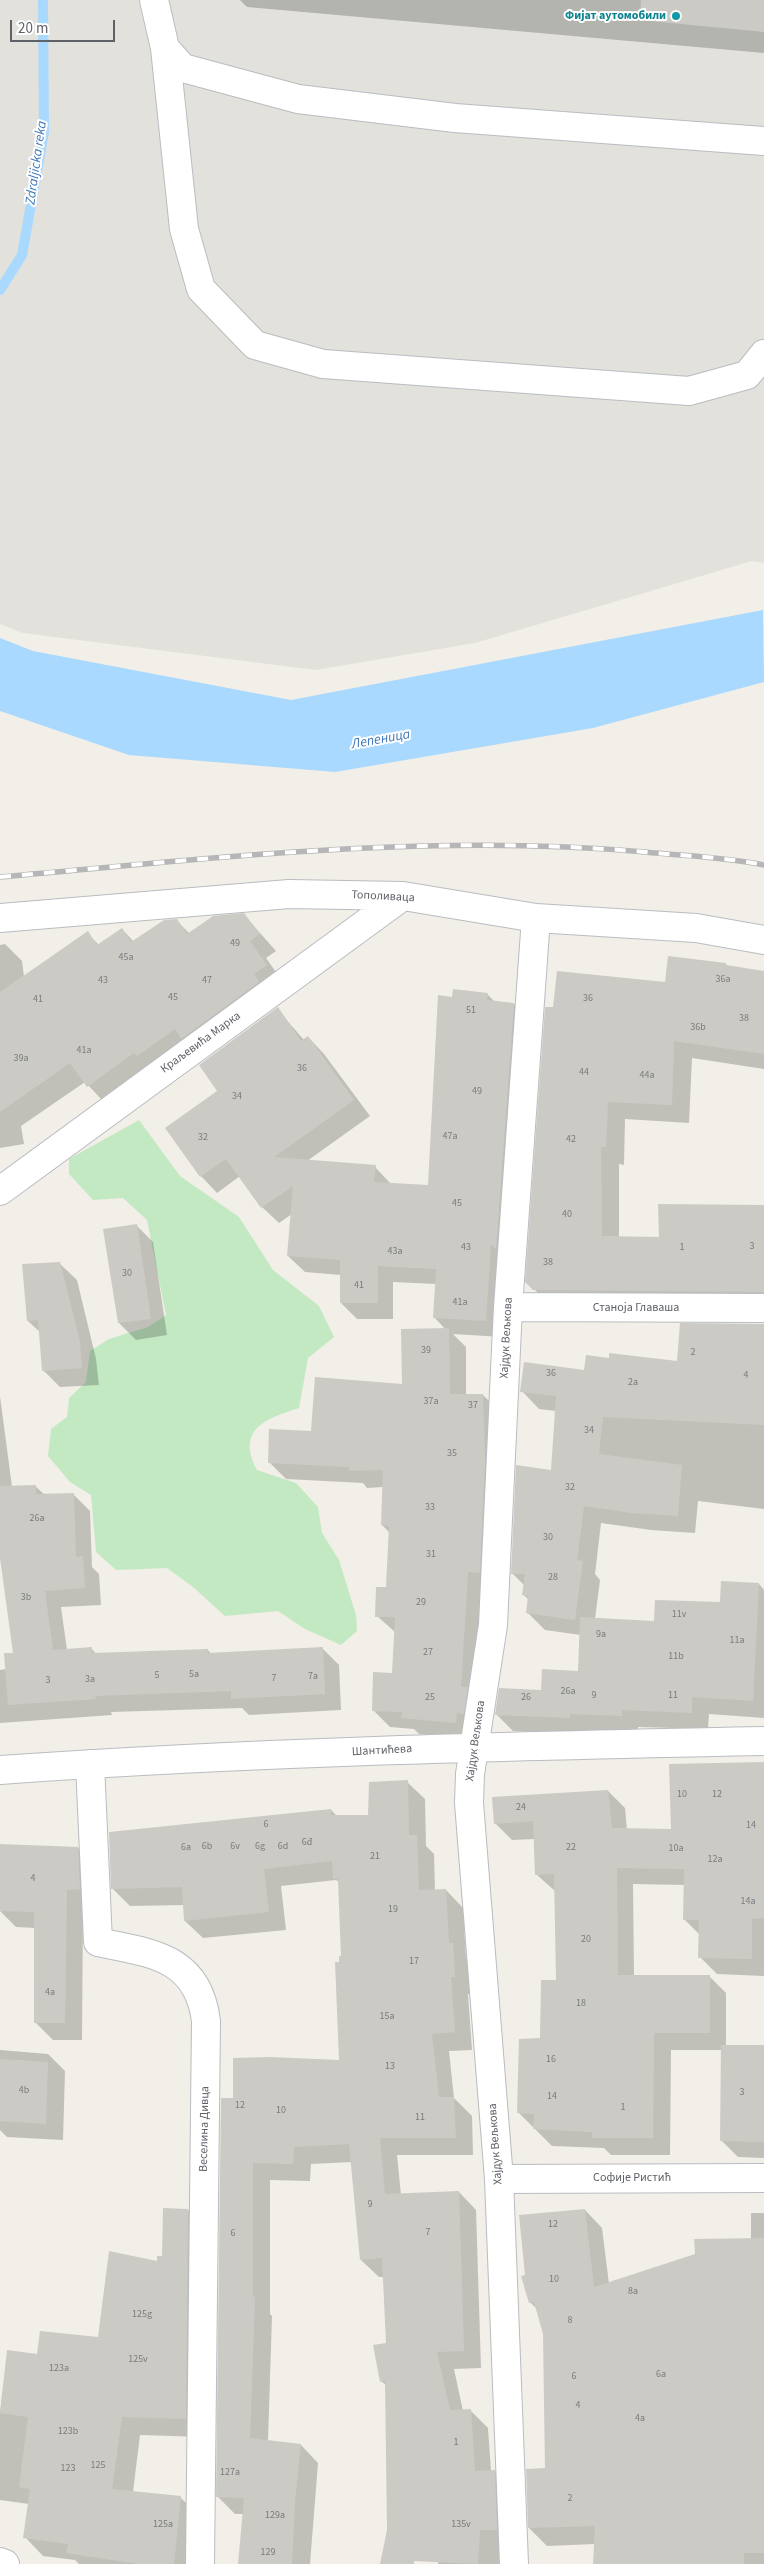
<!DOCTYPE html>
<meta charset="utf-8">
<style>
body{margin:0}
#map{position:relative;width:764px;height:2564px;overflow:hidden;background:#f1efe7;font-family:"Source Sans 3",sans-serif}
canvas{display:block}
.scale{position:absolute;left:10px;top:20px;width:105px;height:22px;box-sizing:border-box;border:2px solid #5e6268;border-top:0;padding-left:6px;font-size:15px;line-height:18px;white-space:nowrap;color:#5e6268;-webkit-text-stroke:4px #fff;paint-order:stroke}
</style>
<div id="map">
<canvas width="764" height="2564"></canvas>
<div class="scale">20 m</div>
</div>
<script>
const g = document.querySelector('canvas').getContext('2d');
g.lineJoin = 'round';
function paint(path, color) { g.fillStyle = color; g.fill(path, 'evenodd'); }
function stroke(path, color, width, dash) { g.strokeStyle = color; g.lineWidth = width; g.lineCap = dash ? 'butt' : 'round'; g.setLineDash(dash || []); g.stroke(path); }
function drawText(font, color, halo, rows, align = 'center') {
  g.font = font + ' "Source Sans 3",sans-serif'; g.lineWidth = 4; g.setLineDash([]); g.textBaseline = 'middle'; g.strokeStyle = halo; g.fillStyle = color; for (const [text, x, y, turn = 0] of rows) {
    g.save(); g.translate(x, y); g.rotate((+turn || 0) * Math.PI / 180); g.textAlign = isNaN(turn) ? turn : align; if (halo) g.strokeText(text, 0, 0); g.fillText(text, 0, 0); g.restore();
  }
}
const industrial = new Path2D(`
 M0,0h764v563l-12,-2 -277,82 -159,27 -293,-37 -23,-9z`);
const green = new Path2D(`
 M139,1120l41,56 59,41 34,53 46,36 15,31 -26,21 -9,50c-34,11 -63,21 -42,62l39,13 22,24 4,26 17,27 17,55 1,16 -16,14 -36,-16 -27,-18 -53,5 -32,-29 -26,-19 -51,2 -20,-18 -5,-57 -21,-13 -22,-26 3,-27 16,-12 2,-19 17,-16 4,-31 19,-12 39,-12 18,-12 -19,-95 -24,-22 -30,2 -24,-26v-15z`);
const water = new Path2D(`
 M763,610l1,72 -171,46 -258,44 -206,-17 -129,-44v-73l33,13 258,49z`);
const shadow = new Path2D(`
 M240,0h524v53l-517,-46z
 M244,915l32,36 -10,7 17,24 -178,121 -20,-21 -64,44 3,18 -24,4v-203l5,-1 17,17 2,16 63,-44 12,12 23,-16 12,13 42,-22 14,14z
 M726,964l2,3 36,5v97l-72,-11 -3,65 -64,-4 -1,46 -5,-1v73l41,2 104,-32v102l-212,-2 -18,-18 20,-280 112,-25z
 M487,994l8,8 19,2 16,16 -28,317 -49,-3 13,13v48h17l17,17 -28,328 -53,-6 -5,-5 -24,-2 -17,-17 20,-36 3,-41 -19,-17 11,-27 2,-56 -8,-8 1,-38 -16,1 -4,-5 -77,-4 -17,-17 44,-30 90,-47 43,-55 -12,-13 2,-33 -43,-2v37h-36l-16,-16v-28l-36,-3 -17,-16 4,-42 -13,9 -17,-16 -22,-31 -23,17 -16,-17 18,-84 58,-83 27,31 4,-3 16,17 46,62 -63,45 68,6 16,17 38,3 24,-189z
 M136,1225l17,17 14,93 -31,5 -17,-17z
 M59,1263l18,17 19,79 3,26 -39,2 -17,-17 -2,-37 -13,-12z
 M764,1325v184l-66,-8 -3,32 -44,-3 -50,-7 -6,51 5,6 -5,39 61,3 65,-19 38,-19 5,6v128l-55,-4 -1,15 -70,-2v5l-52,-2v4l-73,-3 -17,-17 83,-42 2,-37 -36,-5 -18,-18 2,-12 -5,-5 1,-9 -13,-13 40,-102 4,-60 -17,-2 -17,-18 63,-20 93,-9z
 M0,1396l12,91 23,-1 10,9 28,-1 17,17 2,56 7,7 2,31 -40,2 6,43 24,-2 6,7 111,-5 3,4 111,-6 17,17 2,45 -92,5 -7,-7 -131,4 1,3 -112,8v-53l6,-1 8,-15 -14,-99z
 M764,1763v213l-47,-2 -17,-17v-22l-16,-16 1,-34 -52,-1 1,92h75l17,17v53l38,1v111l-26,-1 -17,-17 1,-90h-51l-1,105h-59l-7,-7 -52,-2 -34,-34 39,-130 -2,-91 -19,-17 -1,-35 -23,1 -17,-17 113,-32 17,17 2,22 46,1z
 M407,1782l18,17 1,47 8,8 1,37 11,-1 17,18 3,50 4,4 2,32h-4l4,56 -23,1 5,47 18,18 1,39h-76l4,40 58,-3 17,18 5,158 -27,1 9,42 7,-1 18,18 3,43h3l18,18 -8,75h-66l4,-65 -55,-113 -6,-5 7,-37 -4,-67h-5l-18,-17 -9,-98 -41,2 -1,17 -40,-1v134l2,2 -4,125 33,4 17,18 -8,101h-71l5,-50h-9l-17,-17 16,-398 107,-38 -1,-98 3,-6 -3,-74 -4,-3 -55,6 5,44 -83,8 -18,-17 -1,-16 -54,1 -18,-18 219,-78 6,6h32z
 M78,1848l17,17 -12,41 -1,134h-29l-17,-17 -1,-95 -19,-1 -16,-16v-33z
 M0,2050l48,4 17,17 -2,69 -56,-3 -7,-7z
 M188,2210l18,19 -2,208 -64,-2 -7,57 47,5 19,19 -5,48h-115l-4,-4 -32,-4 -18,-19 4,-33 -29,-4v-88l8,-60 31,4 60,-17 64,-82z
 M585,2210l17,18 7,56 142,-44v-27h13v351h-170l1,-20 -48,2 -18,-18 18,-59 -3,-135 -7,-25 -7,-7 -4,-26z`);
const stream = new Path2D(`
 M0,290l22,-35 22,-123 -1,-132`);
const building = new Path2D(`
 M641,0h123v32l-124,-12z
 M244,913l16,21 -10,7 17,24 -13,9 5,8 -78,57 -6,-10 -38,27 -3,-3 -47,34 -17,-24 -70,49v-120l88,-61 9,14 25,-17 9,14 33,-22 13,-1 10,15 26,-18z
 M668,956l58,7v2l38,6v83l-90,-13 -2,64 -64,-3 -2,45h-5l1,89 57,1 -1,-33 106,1v87l-231,-2 -8,-8 20,-275h8l4,-36 108,11z
 M453,989l35,4 -1,7 27,3 -18,246 -5,-5 -5,77 -53,-3 3,-49 -58,-3v37h-38v-43l-53,-4 6,-70 -32,22 -35,-49 -26,18 -35,-49 52,-37 -18,-26 79,-58 23,34 7,-5 46,64 -80,57 102,8 -2,17 54,3 10,-190 14,2z
 M137,1224l14,95 -33,4 -15,-94z
 M60,1262l20,79 2,27 -40,3 -4,-51 -11,1 -5,-57z
 M680,1323l84,1v101l-161,-8 -4,37 83,11 -4,51 -46,-3 -48,-7 -7,54 6,1 -8,59 -49,-7 2,-17 -6,-1 3,-21h-14l5,-109 35,5 5,-74 -36,-4 4,-30 60,8 2,-15 23,3v-5l68,8z
 M449,1328l1,66h33l2,66 -5,113 -12,-1 -7,115h7l-4,27 -7,-1 -1,10 -55,-5 1,-6 -30,-1 1,-39 19,1 3,-56h-20l1,-30h10l3,-61 -8,-1 2,-55 -34,1v-4l-81,-4 1,-34 42,2 4,-54 87,7 -1,-55z
 M36,1485v9l38,-1 2,64 7,-1 2,32 -40,3 8,59 39,-3v6l116,-4v4l115,-6 2,47 -94,5v-8l-136,5 1,3 -88,6 -4,-52h9l-13,-95v-72z
 M721,1581l38,2 -6,118 -61,-4v16l-70,-3v6l-52,-2v4l-75,-3 4,-27 42,2 1,-21 36,2 2,-54 74,4 1,-21 65,2z
 M764,1762v156l-12,1v40l-54,-1 1,-38h-16l1,-51 -67,-1 1,107h92v58h-56l-1,105h-61v-6l-59,-3 1,-15 -17,-1 2,-74 21,-1 1,-58h15l-2,-106 -19,1 -2,-54 -39,3 -2,-27 116,-7 4,38 59,1 -2,-65z
 M408,1780l1,55h8l2,55 27,-1 3,54h4l2,34h-4l4,55 -23,2 7,63h15l2,41h-76l5,56 74,-3 5,160 -27,1 13,58 21,-1 4,62 20,-1 2,60h-17l-2,34 -64,-3v3h-34l7,-34 -2,-149 -5,1 -7,-37 13,-2 -4,-85 -22,2 -11,-116 -55,3 -1,17 -40,-1v134h2l-5,141 51,6 -6,57 -3,63h-54l6,-66 -28,-1 5,-399h12v-40l37,-1 69,3 -4,-98h4v-6h2l-3,-77h-5l-1,-18 -68,8 5,43 -85,9 -2,-34 -71,2 -2,-57 222,-23v6h37l1,-33z
 M0,1844l78,3 2,42 -13,1 -2,133h-31v-111l-34,-1z
 M721,2045h43v97l-44,-1z
 M0,2059l48,3 -2,62 -46,-3z
 M163,2208l25,1 -2,210 -64,-2 -10,72 69,7 -7,68h-36l-72,-11 2,-9 -45,-6 7,-49 -11,-2 9,-70 -28,-4 7,-63 30,4 3,-23 58,6 11,-86 48,10v-5h5z
 M585,2209l9,78 101,-33 -1,-15 70,-1v315h-20v11h-151l2,-38 -67,2 -2,-59 19,-1 -2,-134 -9,-32 -5,1 -8,-27 4,-1 -6,-60z`);
const minor = new Path2D(`
 M154,0l11,48 18,20 115,31 157,19 309,23
 M165,48l19,181 17,60 54,56 68,19 366,27 58,-16 17,-21
 M0,918l289,-24 114,2 133,22 160,10 68,12
 M0,1191l403,-295
 M508,1307l256,1
 M90,1764l8,178c52,11 100,14 108,79l-6,543
 M0,1770c254,-18 509,-24 764,-29
 M499,2179l265,-1
 M514,2564l-15,-385 -30,-376 1,-29 23,-149 15,-318 28,-389`);
const secondary = new Path2D(`
 M0,2562l5,2`);
const rail = new Path2D(`
 M0,877c215,-19 430,-44 645,-25 40,4 80,5 119,13`);
const markers = [
 [676,16,5,"#0f9aa8"]
];
const numberNames = [
 ["49",235,944],
 ["45a",126,958],
 ["36a",723,980],
 ["43",103,981],
 ["47",207,981],
 ["45",173,998],
 ["36",588,999],
 ["41",38,1000],
 ["51",471,1011],
 ["38",744,1019],
 ["36b",698,1028],
 ["41a",84,1051],
 ["39a",21,1059],
 ["36",302,1069],
 ["44",584,1073],
 ["44a",647,1076],
 ["49",477,1092],
 ["34",237,1097],
 ["47a",450,1137],
 ["32",203,1138],
 ["42",571,1140],
 ["45",457,1204],
 ["40",567,1215],
 ["3",752,1247],
 ["43",466,1248],
 ["1",682,1248],
 ["43a",395,1252],
 ["38",548,1263],
 ["30",127,1274],
 ["41",359,1286],
 ["41a",460,1303],
 ["39",426,1351],
 ["2",693,1353],
 ["36",551,1374],
 ["4",746,1376],
 ["2a",633,1383],
 ["37a",431,1402],
 ["37",473,1406],
 ["34",589,1431],
 ["35",452,1454],
 ["32",570,1488],
 ["33",430,1508],
 ["26a",37,1519],
 ["30",548,1538],
 ["31",431,1555],
 ["28",553,1578],
 ["3b",26,1598],
 ["29",421,1603],
 ["11v",679,1615],
 ["9a",601,1635],
 ["11a",737,1641],
 ["27",428,1653],
 ["11b",676,1657],
 ["5a",194,1675],
 ["5",157,1676],
 ["7a",313,1677],
 ["7",274,1679],
 ["3a",90,1680],
 ["3",48,1681],
 ["26a",568,1692],
 ["9",594,1696],
 ["11",673,1696],
 ["25",430,1698],
 ["26",526,1698],
 ["10",682,1795],
 ["12",717,1795],
 ["24",521,1808],
 ["6",266,1825],
 ["14",751,1826],
 ["6đ",307,1843],
 ["6b",207,1847],
 ["6v",235,1847],
 ["6g",260,1847],
 ["6d",283,1847],
 ["6a",186,1848],
 ["22",571,1848],
 ["10a",676,1849],
 ["21",375,1857],
 ["12a",715,1860],
 ["4",33,1879],
 ["14a",748,1902],
 ["19",393,1910],
 ["20",586,1940],
 ["17",414,1962],
 ["4a",50,1993],
 ["18",581,2004],
 ["15a",387,2017],
 ["16",551,2060],
 ["13",390,2067],
 ["4b",24,2091],
 ["3",742,2093],
 ["14",552,2097],
 ["12",240,2106],
 ["1",623,2108],
 ["10",281,2111],
 ["11",420,2118],
 ["9",370,2205],
 ["12",553,2225],
 ["7",428,2233],
 ["6",233,2234],
 ["10",554,2280],
 ["8a",633,2292],
 ["125g",142,2315],
 ["8",570,2321],
 ["125v",138,2360],
 ["123a",59,2369],
 ["6a",661,2375],
 ["6",574,2377],
 ["4",578,2406],
 ["4a",640,2419],
 ["123b",68,2432],
 ["1",456,2443],
 ["125",98,2466],
 ["123",68,2469],
 ["127a",230,2473],
 ["2",570,2499],
 ["129a",275,2516],
 ["125a",163,2525],
 ["135v",461,2525],
 ["129",268,2553]
];
const cultureNames = [
 ["Фијат аутомобили",666,16]
];
const streetNames = [
 ["Тополиваца",383,897,3],
 ["Краљевића Марка",201,1043,-36],
 ["Станоја Главаша",636,1308],
 ["Хајдук Вељкова",507,1338,-87],
 ["Хајдук Вељкова",476,1741,-82],
 ["Шантићева",382,1751,-3],
 ["Веселина Дивца",205,2129,-89],
 ["Хајдук Вељкова",496,2144,-94],
 ["Софије Ристић",632,2178]
];
const waterNames = [
 ["Zdraljicka reka",37,163,-82],
 ["Лепеница",381,740,-10]
];
paint(industrial, '#e2e1db');
paint(green, '#c3e9c3');
paint(water, '#a9d9ff');
paint(shadow, '#0003');
stroke(stream, '#a9d9ff', 10);
paint(building, '#cccac4');
stroke(minor, '#b9bcc1', 30);
stroke(secondary, '#babdc3', 30);
stroke(minor, '#fff', 28);
stroke(secondary, '#fff', 28);
stroke(rail, '#b6b6b8', 5.5);
stroke(rail, '#fff', 4, [11]);
for (const [x, y, r, color] of markers) { const dot = new Path2D(); dot.arc(x, y, r, 0, 2 * Math.PI); g.fillStyle = color; g.fill(dot); stroke(dot, '#fff', 2); }
drawText('10px', '#7a7c7f', null, numberNames);
drawText('bold 12px', '#0d838f', '#fff', cultureNames, 'right');
drawText('12px', '#5e6268', '#fff', streetNames);
drawText('italic 14px', '#3f79b8', '#fff', waterNames);
</script>
